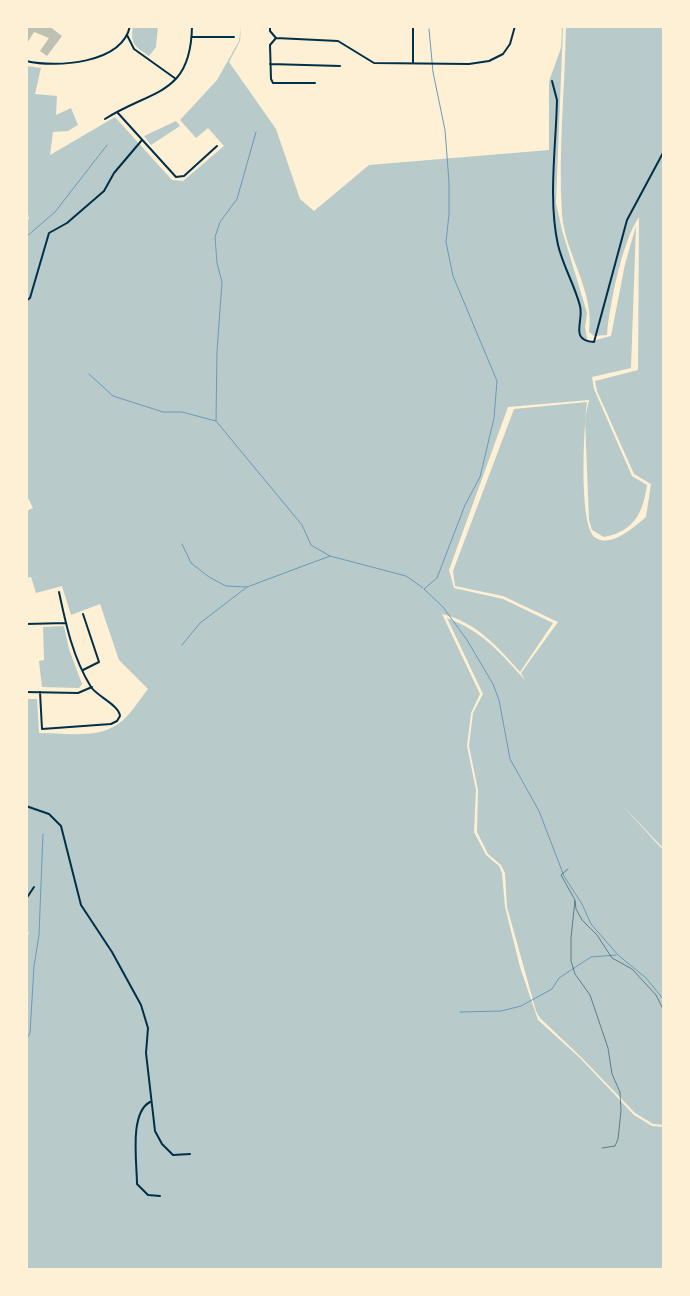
<!DOCTYPE html>
<style>
body{margin:0}
#map{position:relative;width:690px;height:1296px;overflow:hidden;background:#fdf0d5;font-family:"Sofia Sans Condensed",sans-serif}
canvas{display:block}
.frame{position:absolute;inset:0;border:28px solid #fdf0d5;pointer-events:none}
</style>
<div id="map">
<canvas width="690" height="1296"></canvas>
<div class="frame"></div>
</div>
<script>
const g = document.querySelector('canvas').getContext('2d');
g.lineJoin = 'round';
function paint(path, color) { g.fillStyle = color; g.fill(path, 'evenodd'); }
function stroke(path, color, width, dash) { g.strokeStyle = color; g.lineWidth = width; g.lineCap = dash ? 'butt' : 'round'; g.setLineDash(dash || []); g.stroke(path); }
const green = new Path2D(`
 M133,26h25l-2,21 -7,9c-14,-10 -19,-11 -16,-30z
 M241,26l-1,15 -11,21 47,67 24,70 14,12 55,-46 180,-15v-69l12,-33 1,-19 -3,-3h4l-7,177 6,27 25,83 -2,14 3,15 23,-6 14,-72 11,-38 -5,142 -39,9 2,12 38,87 15,9c-4,27 -12,46 -43,52l-12,-7 -3,-10 -4,-101 4,-19 -81,7 -59,163 5,18 49,11 50,24 -33,49c-22,-25 -44,-50 -78,-58l38,80 -9,19 -4,33 9,44 -2,42 12,23 13,11 3,7 3,34 15,60 18,53 42,38 54,57 18,11 12,1v143h-638v-334l3,-3 -3,-6v-228h11l2,34c23,0 59,6 79,-9 12,-8 21,-24 30,-35l-29,-29 -19,-56 -29,11 -9,-29 -26,7 -5,-16 -5,1v-67l7,-3 -7,-14v-274l3,-1 -3,-16v-137l15,2 -6,26 22,2 -1,19 15,-7 7,17 -10,6 -15,1 -3,23 65,-38 57,63 11,1 41,-35 -16,-18 -12,10 -16,-18 37,-40 22,-39z
 M566,26h98v823l-44,-46 44,48v274l-11,-1 -18,-11 -54,-56 -41,-39 -4,-7 -29,-104 -2,-34 -4,-8 -13,-11 -11,-22 1,-42 -9,-44 4,-33 10,-19 -36,-76c37,14 52,34 78,62l-4,-7 37,-51 -55,-26 -48,-10 -2,-15 61,-162 73,-7c-3,22 -9,127 9,136 16,10 39,-12 50,-21l5,-33 -17,-10 -37,-83 -2,-10 43,-11 1,-153c-16,22 -30,89 -32,118l-13,1 -5,-4c6,-41 -24,-77 -27,-118 -4,-62 3,-126 4,-188z
 M176,121l4,5 -29,19 -7,-9z
 M64,626l5,23 13,35 -3,4 -37,-1 -3,-26 5,-1 -1,-33z`);
const stream = new Path2D(`
 M429,29l4,43 12,58 4,52v32l-3,28 7,34 44,105 -3,37 -14,59 -15,28 -28,73 -13,11 19,18 24,33 26,44 6,16 11,59 29,52 25,65 18,28 9,20 27,31 28,23 18,22
 M256,132l-19,67 -17,23 -5,15 2,26 5,19 -5,69 -1,70 86,104 9,20 19,11 76,20 17,12
 M26,237l29,-25 52,-67
 M89,374l24,22 50,16h19l34,9
 M182,544l9,19 18,14 17,9 21,1
 M182,645l18,-22 47,-36 83,-31
 M460,1012l41,-1 20,-5 31,-17 7,-11 32,-21 25,-2
 M26,1040l4,-7 4,-67 5,-31 4,-101`);
const building = new Path2D(`
 M26,26h23l13,10 -15,20 -7,-5 9,-13 -15,-6 -8,13z`);
const path = new Path2D(`
 M568,869l-7,6 14,25 -4,38v23l4,13 15,21 18,53 4,26 8,18 1,19 -3,28 -3,7 -13,2
 M575,901l1,8 6,11 15,15 15,23 20,11 24,26 8,16`);
const minor = new Path2D(`
 M270,26v5l6,7 62,3 36,22 95,1 20,-3 14,-7 7,-10 5,-18
 M127,35l7,14 42,30
 M193,37h41
 M276,38l-6,7 1,34 2,4h42
 M26,61c30,7 96,3 104,-35
 M413,63v-37
 M270,64l70,2
 M552,81l5,19c-1,47 -9,99 1,145 5,21 17,41 22,61 4,16 -11,34 14,36l33,-122 37,-69
 M117,112l59,65 8,-1 33,-30
 M105,119c47,-30 86,-23 87,-93
 M26,301l4,-3 19,-65 18,-10 37,-32 10,-18 28,-33
 M26,624l40,-1
 M83,670l16,-8 -16,-48
 M26,692l52,1 14,-6
 M40,692l2,37 69,-5 6,-3 3,-5c-1,-11 -22,-19 -29,-29 -18,-29 -25,-62 -32,-95
 M26,806l23,8 12,12 20,79 31,47 29,53 7,23 -2,25 9,78 7,13 11,11 17,-1
 M26,899l8,-12
 M150,1102c-21,11 -13,61 -13,82l11,11 12,1`);
paint(green, '#b9caca');
stroke(stream, '#669bbc', 1);
paint(building, '#bec0b2');
stroke(path, '#003049', 0.5);
stroke(minor, '#003049', 2);
</script>
